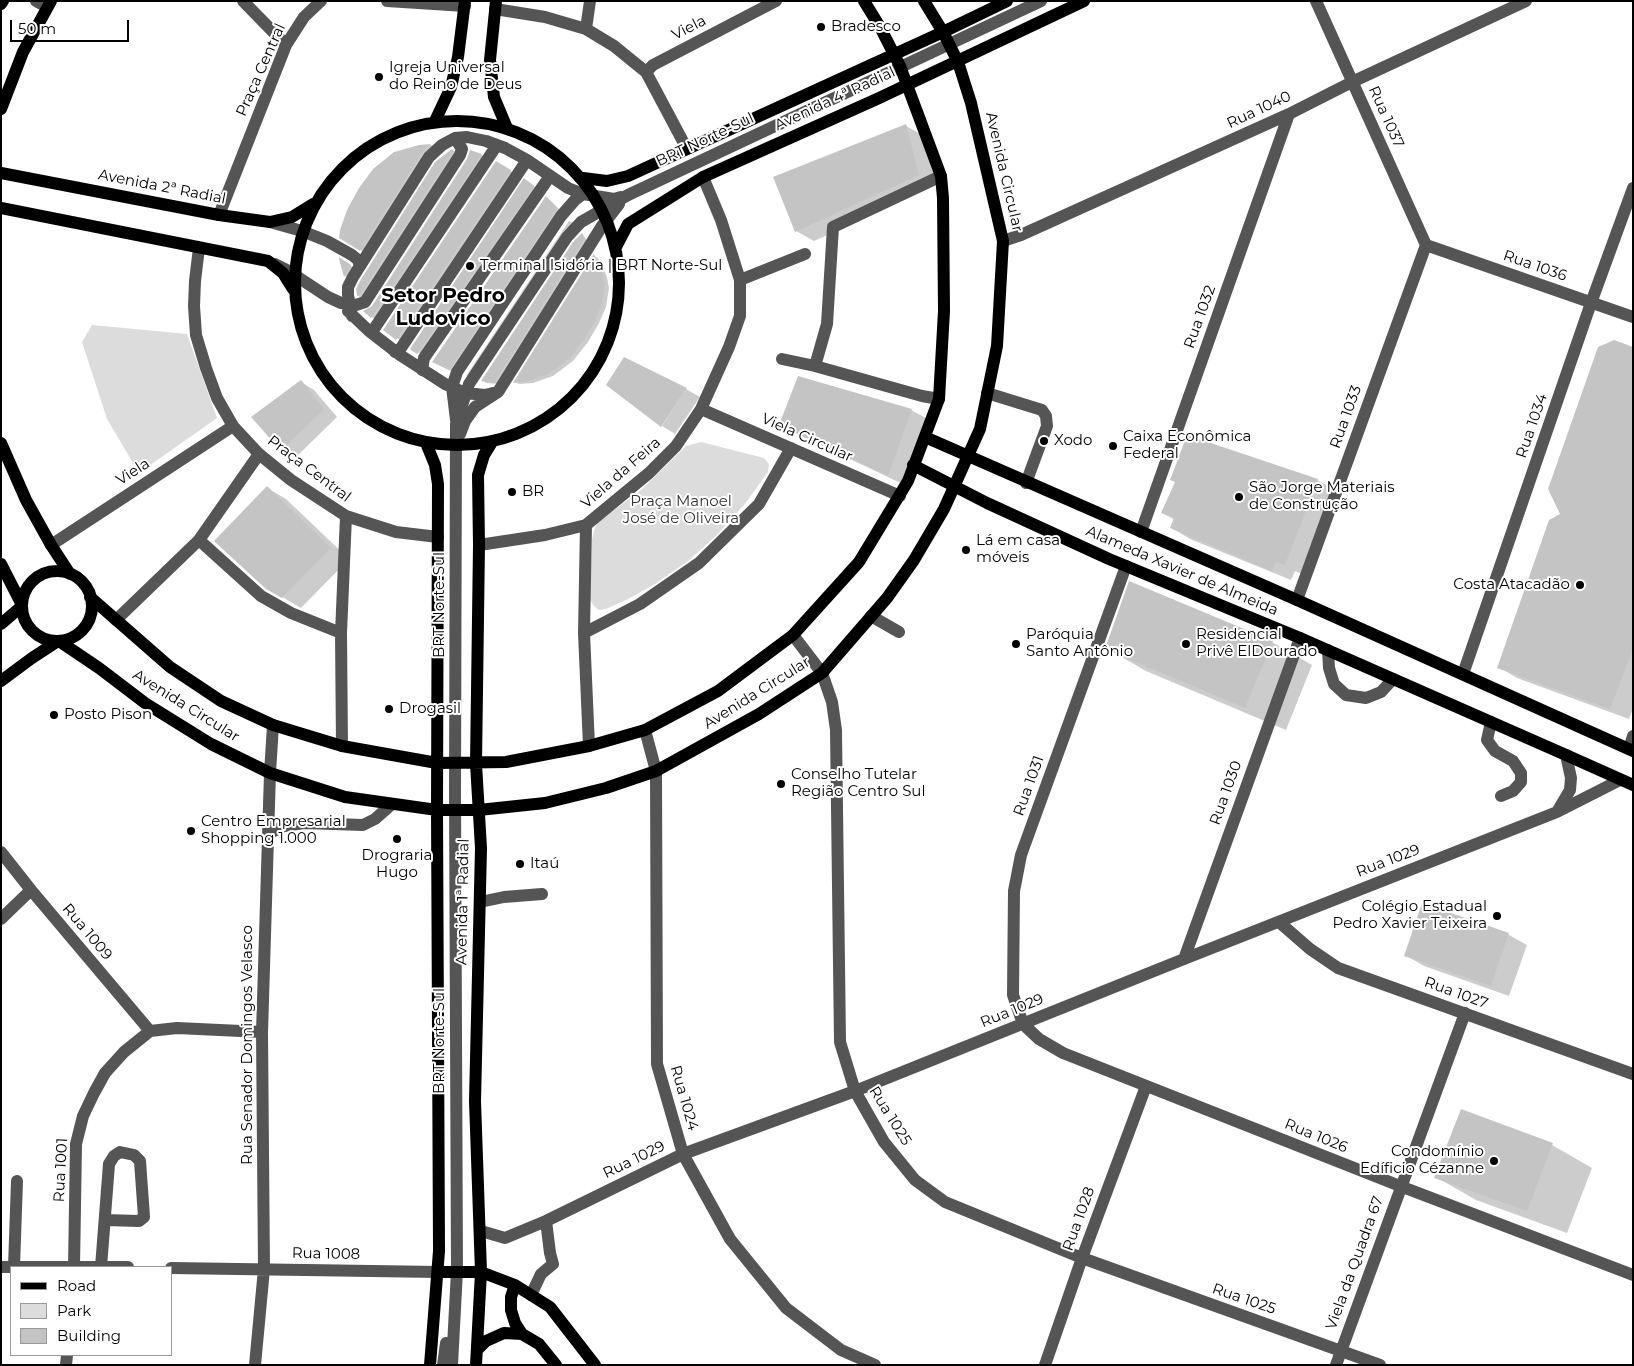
<!DOCTYPE html>
<meta charset="utf-8">
<style>
body{margin:0}
#map{position:relative;width:1634px;height:1366px;overflow:hidden;background:#fff;font-family:Montserrat,sans-serif}
canvas{display:block}
.frame{position:absolute;inset:0;border:2px solid #000;pointer-events:none}
.legend{position:absolute;left:10px;top:1266px;width:162px;height:90px;box-sizing:border-box;background:#fff;border:1px solid #999;margin:0;padding:6px 9px;list-style:none;font-size:15px;color:#000}
.legend li{display:flex;align-items:center;gap:10px;height:25px}
.legend b{width:25px;border:1px solid #999}
.scale{position:absolute;left:10px;top:20px;width:119px;height:22px;box-sizing:border-box;border:2px solid #000;border-top:0;padding-left:6px;font-size:15px;line-height:18px;white-space:nowrap;color:#000;-webkit-text-stroke:4px #fff;paint-order:stroke}
</style>
<div id="map">
<canvas width="1634" height="1366"></canvas>
<div class="frame"></div>
<ul class="legend">
<li><b style="height:6px;background:#000"></b>Road</li>
<li><b style="height:14px;background:#dcdcdc"></b>Park</li>
<li><b style="height:14px;background:#c4c4c4"></b>Building</li>
</ul>
<div class="scale">50 m</div>
</div>
<script>
const c = document.querySelector('canvas').getContext('2d');
c.lineJoin = 'round';
function fillPath(path, color) { c.fillStyle = color; c.fill(path, 'evenodd'); }
const toPath = rows => new Path2D(rows.map(r => 'M' + r).join(''));
function strokePath(path, color, width, dash) { c.strokeStyle = color; c.lineWidth = width; c.lineCap = dash ? 'butt' : 'round'; c.setLineDash(dash || []); c.stroke(path); }
function label(font, color, halo, rows, align = 'center') {
  c.font = font + ' Montserrat,sans-serif'; c.lineWidth = 4; c.setLineDash([]); c.textBaseline = 'middle'; c.strokeStyle = halo; c.fillStyle = color; for (const [text, x, y, turn = 0] of rows) {
    c.save(); c.translate(x, y); c.rotate((+turn || 0) * Math.PI / 180); c.textAlign = isNaN(turn) ? turn : align; if (halo) c.strokeText(text, 0, 0); c.fillText(text, 0, 0); c.restore();
  }
}
fillPath(toPath([
 [92,325,187,334,217,418,139,473,107,419,82,342],
 [701,442,764,458,769,464,768,472,744,505,717,535,688,561,655,584,628,599,606,609,599,610,593,605,590,599,592,540,594,531,597,523,641,490,686,446]
]), '#dcdcdc');
fillPath(toPath([
 [906,126,924,136,937,185,814,241,796,231],
 [431,145,434,147,364,252,340,238,419,146],
 [452,150,456,152,362,298,358,296],
 [481,155,485,157,376,320,372,317,365,311,373,307],
 [496,163,514,173,401,341,385,329],
 [529,182,537,189,422,355,412,349],
 [550,200,561,211,453,372,437,364],
 [569,221,573,223,469,378,466,376],
 [582,235,588,241,498,384,486,383,483,381],
 [594,256,598,258,607,277,609,288,606,307,599,323,588,342,573,361,553,376,533,383,519,384,515,382],
 [341,259,354,268,348,278,345,276],
 [1633,349,1633,709,1629,719,1517,678,1499,667],
 [301,382,314,390,337,417,295,458,282,450],
 [686,389,700,397,675,434,662,426],
 [911,410,930,420,907,486,799,435,781,424],
 [1317,480,1336,490,1304,575,1295,571,1291,580,1190,539,1172,528,1175,520,1163,513],
 [267,488,286,499,349,559,301,608,267,588],
 [1272,642,1312,665,1286,730,1146,671,1106,648],
 [1423,904,1509,935,1527,945,1509,996,1424,966,1405,955],
 [1552,1145,1592,1168,1567,1233,1476,1200,1436,1177]
]), '#0003');
fillPath(toPath([
 [906,124,919,175,795,232,773,177],
 [431,144,422,153,360,251,339,238,340,230,347,210,359,188,373,169,394,152,419,145],
 [452,149,453,151,360,295,357,296,356,289,360,281,435,162],
 [470,150,482,154,371,318,363,311,372,306,467,159],
 [496,161,511,170,396,340,383,330],
 [524,178,534,186,417,354,411,350,410,349],
 [546,196,557,208,449,370,432,362],
 [582,233,585,238,494,383,481,381,573,242],
 [594,254,603,274,605,285,602,304,595,321,584,340,569,359,549,374,529,381,513,383],
 [339,257,351,265,344,277,339,259],
 [1614,340,1633,347,1633,649,1610,709,1497,668,1549,520,1560,514,1548,489,1598,347],
 [624,357,687,388,661,427,606,385],
 [798,376,912,409,888,476,779,425],
 [301,380,324,409,281,451,251,417],
 [1187,435,1318,479,1285,565,1276,562,1272,571,1170,528,1174,518,1161,513,1175,482,1170,480],
 [267,486,331,548,282,598,266,589,214,541],
 [1129,581,1273,641,1245,708,1105,649],
 [1422,903,1509,933,1491,986,1404,956],
 [1461,1109,1553,1143,1527,1211,1434,1178]
]), '#c4c4c4');
strokePath(toPath([
 [36,1,47,7],
 [243,1,286,45],
 [387,1,465,6],
 [1316,1,1426,245],
 [495,9,545,17,586,29,614,46,646,72,687,149],
 [586,29,590,1],
 [646,72,653,65,776,1],
 [219,215,286,45,304,17,321,1],
 [270,222,302,231,327,241,352,255,358,260,360,266],
 [1003,241,1021,235,1289,114,1352,82,1526,1],
 [1426,245,1633,317],
 [199,248,195,281,194,306,196,335,206,368,217,398,233,426,259,454,291,480,346,516,396,532,438,537],
 [275,264,287,270,328,297,341,303,356,305,365,302,460,155,462,149,455,138],
 [740,280,805,254],
 [348,311,369,331,400,355,445,384,465,393,485,395,493,393],
 [352,316,348,295,348,287,353,277,429,157,442,145,455,138,467,137,486,141,505,148,527,160,568,188,583,194,614,199,621,197],
 [369,331,374,329,497,145],
 [395,352,401,348,527,160],
 [782,359,815,366,922,396,939,399],
 [815,366,827,324,833,227,941,176],
 [422,370,424,358,550,176],
 [987,393,1042,410,1046,416,1047,426,1026,483],
 [701,409,900,496],
 [456,420,452,387,457,372,561,216,575,200,583,194],
 [460,434,465,421,475,407,498,392,602,226,619,204],
 [586,525,584,633,589,746],
 [1141,532,1289,114],
 [199,540,261,596,291,613,341,633],
 [51,545,233,426],
 [479,545,545,535,586,525,649,473,676,446,701,409,729,347,740,316,740,280,721,220,703,177],
 [1126,566,1021,855,1014,891,1013,995,1023,1024,1039,1039,1063,1053,1400,1186,1633,1275],
 [1297,600,1426,245],
 [871,616,899,632],
 [116,620,199,540,259,454],
 [584,633,640,604,699,563,759,504,791,448],
 [793,635,822,673,832,702,836,730,840,1042,855,1091,884,1142,915,1180,945,1202,1082,1258,1380,1365],
 [1328,650,1329,668,1334,684,1346,695,1366,698,1381,692,1393,679],
 [1463,674,1591,303,1633,188],
 [1491,722,1487,740,1495,751,1513,761,1521,773,1521,782,1513,791,1501,796],
 [645,730,656,771,657,1064,683,1154,730,1239,786,1308,841,1350,875,1365],
 [342,746,341,633,346,516],
 [1629,749,1633,736],
 [1557,812,1570,790,1571,778,1566,755],
 [268,834,284,826,304,823,363,825,375,819,392,804],
 [1,852,31,890,150,1031],
 [480,902,504,897,542,894],
 [1,919,31,890],
 [1279,922,1310,949,1338,968,1633,1074],
 [1184,959,1300,638],
 [481,1231,505,1238,546,1221,683,1154,855,1091,1184,959,1557,812,1620,780],
 [1,1267,128,1267],
 [14,1267,17,1181],
 [74,1267,76,1144,83,1116,94,1093,105,1073,124,1052,150,1031,177,1028,262,1032],
 [101,1267,109,1164,114,1156,120,1152,134,1155,140,1161,144,1217,139,1221,105,1220],
 [171,1268,438,1272],
 [531,1295,541,1274,553,1264,550,1253,546,1221],
 [66,1365,67,1355],
 [255,1365,264,1269,262,1032,270,773,273,725],
 [443,1365,446,1343],
 [452,1365,457,1271,455,793,456,424,469,384,567,237,581,222,628,195,1041,1],
 [1045,1365,1082,1258,1146,1086],
 [1336,1365,1465,1013]
]), '#555', 12);
strokePath(toPath([
 [496,1,490,60,494,97,507,128],
 [1,4,3,1],
 [1,109,23,52,51,1],
 '295 283a162 162 0 1 1 324 0a162 162 0 1 1-324 0Z',
 [435,121,451,87,458,57,465,1],
 [1,173,219,215,270,222,292,217,313,204],
 [583,178,607,181,628,176,943,32,1007,1],
 [1,208,268,261,283,273,293,289],
 [616,247,628,224,703,177,877,99,1084,1],
 [925,437,1297,600,1633,751],
 [1,443,26,500,51,545,70,574],
 [426,443,435,465,438,484,437,810,439,1251,430,1365],
 [913,465,987,503,1109,559,1300,638,1566,755,1633,785],
 [1,564,22,605],
 '22 606a35 35 0 1 1 70 0a35 35 0 1 1-70 0Z',
 [90,597,170,667,221,701,273,725,342,746,437,763,506,762,589,746,645,730,718,691,793,635,859,562,908,481,939,399,944,311,943,198,941,176,900,66,880,27,864,1],
 [1,624,22,606],
 [59,641,99,668,145,703,211,744,270,773,345,797,437,810,479,810,545,803,606,788,656,771,759,714,822,673,887,598,914,560,944,509,980,429,997,346,1003,241,971,103,958,62,943,32,924,1],
 [1,681,32,658,58,641],
 [438,1272,481,1272,515,1285,550,1307,595,1365],
 [515,1285,511,1297,511,1310,515,1323,522,1334],
 [477,1350,486,1341,504,1333,522,1334,539,1344,556,1365],
 [476,1365,481,1272,475,1101,481,848,476,764,479,545,478,475,484,455,492,442]
]), '#000', 12);
for (const [x, y, r, color] of [
 [821,27,5,"#000"],
 [379,77,5,"#000"],
 [470,266,5,"#000"],
 [1044,441,5,"#000"],
 [1113,446,5,"#000"],
 [512,492,5,"#000"],
 [1239,497,5,"#000"],
 [966,550,5,"#000"],
 [1580,585,5,"#000"],
 [1016,644,5,"#000"],
 [1186,644,5,"#000"],
 [389,709,5,"#000"],
 [54,715,5,"#000"],
 [781,784,5,"#000"],
 [191,831,5,"#000"],
 [397,839,5,"#000"],
 [520,864,5,"#000"],
 [1497,916,5,"#000"],
 [1494,1161,5,"#000"]
]) { const dot = new Path2D(); dot.arc(x, y, r, 0, 2 * Math.PI); c.fillStyle = color; c.fill(dot); strokePath(dot, '#fff', 2); }
label('15px', '#000', '#fff', [
 ["Bradesco",831,27],
 ["Igreja Universal",389,68],
 ["do Reino de Deus",389,85],
 ["Terminal Isidória | BRT Norte-Sul",480,266],
 ["Caixa Econômica",1123,437],
 ["Federal",1123,454],
 ["Xodo",1054,441],
 ["São Jorge Materiais",1249,488],
 ["de Construção",1249,505],
 ["BR",522,492],
 ["Lá em casa",976,541],
 ["móveis",976,558],
 ["Costa Atacadão",1570,585,"right"],
 ["Paróquia",1026,635],
 ["Santo Antônio",1026,652],
 ["Residencial",1196,635],
 ["Privê ElDourado",1196,652],
 ["Drogasil",399,709],
 ["Posto Pison",64,715],
 ["Conselho Tutelar",791,775],
 ["Região Centro Sul",791,792],
 ["Centro Empresarial",201,822],
 ["Shopping 1.000",201,839],
 ["Drograria",397,856,"center"],
 ["Hugo",397,873,"center"],
 ["Itaú",530,864],
 ["Colégio Estadual",1487,907,"right"],
 ["Pedro Xavier Teixeira",1487,924,"right"],
 ["Condomínio",1484,1152,"right"],
 ["Edíficio Cézanne",1484,1169,"right"]
], 'left');
label('15px', '#000', '#fff', [
 ["Viela",689,28,-27],
 ["Praça Central",261,70,-66],
 ["Avenida 4ª Radial",835,99,-25],
 ["Rua 1040",1259,110,-25],
 ["Rua 1037",1386,117,66],
 ["BRT Norte-Sul",705,140,-25],
 ["Avenida Circular",1004,172,77],
 ["Avenida 2ª Radial",162,187,11],
 ["Rua 1036",1535,266,19],
 ["Rua 1032",1200,317,-70],
 ["Rua 1033",1346,417,-70],
 ["Rua 1034",1532,426,-71],
 ["Viela Circular",807,438,24],
 ["Praça Central",309,469,37],
 ["Viela",133,472,-33],
 ["Viela da Feira",621,473,-41],
 ["Alameda Xavier de Almeida",1182,571,23],
 ["BRT Norte-Sul",440,605,-90],
 ["Avenida Circular",757,693,-32],
 ["Avenida Circular",186,706,32],
 ["Rua 1031",1029,786,-70],
 ["Rua 1030",1226,793,-70],
 ["Rua 1029",1388,861,-21],
 ["Avenida 1ª Radial",463,902,-89],
 ["Rua 1009",87,932,50],
 ["Rua 1027",1456,993,20],
 ["Rua 1029",1012,1011,-22],
 ["BRT Norte-Sul",440,1041,-90],
 ["Rua Senador Domingos Velasco",248,1045,-90],
 ["Rua 1024",684,1098,74],
 ["Rua 1025",890,1116,58],
 ["Rua 1026",1316,1136,22],
 ["Rua 1029",634,1160,-26],
 ["Rua 1001",61,1170,-87],
 ["Rua 1028",1079,1219,-70],
 ["Rua 1008",326,1254,1],
 ["Viela da Quadra 67",1355,1263,-70],
 ["Rua 1025",1244,1299,19]
]);
label('15px', '#333', '#fff', [
 ["Praça Manoel",681,502],
 ["José de Oliveira",681,519]
]);
label('bold 20px', '#000', '#fff', [
 ["Setor Pedro",443,296],
 ["Ludovico",443,319]
]);
</script>
